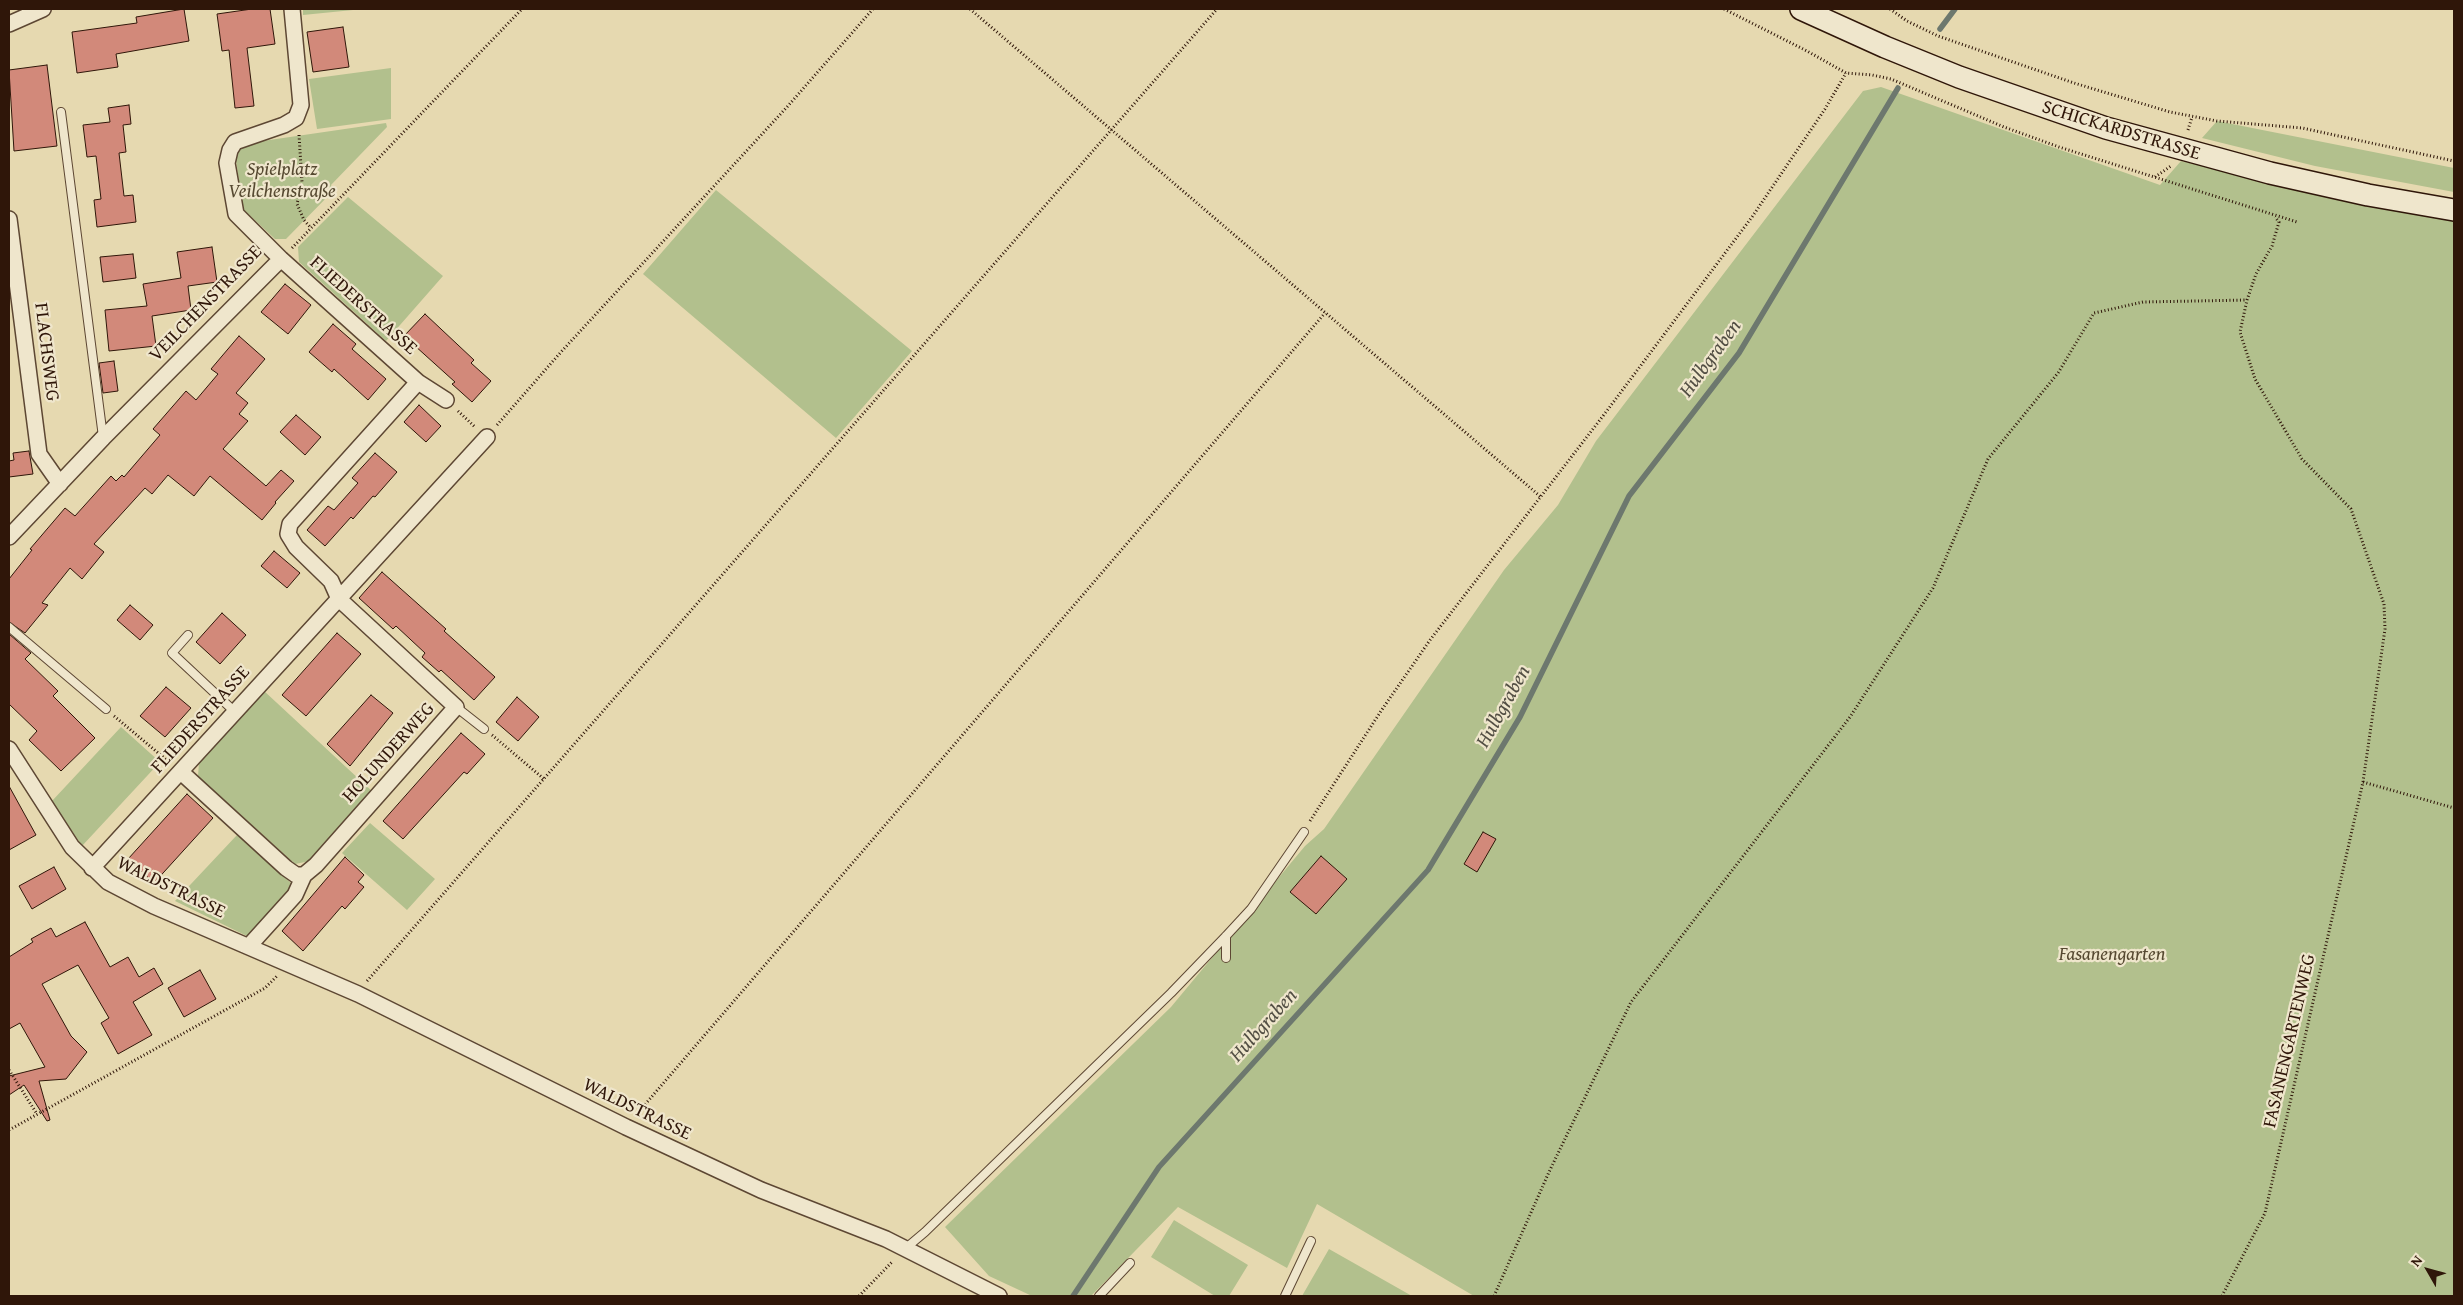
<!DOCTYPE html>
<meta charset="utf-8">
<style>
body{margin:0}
#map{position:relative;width:2463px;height:1305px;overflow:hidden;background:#e6d9b0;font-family:"Gentium Book Plus",serif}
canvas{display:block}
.frame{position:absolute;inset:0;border:10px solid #2f1609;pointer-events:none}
.north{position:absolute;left:2403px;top:1245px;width:50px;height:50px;-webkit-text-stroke:4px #efe6cc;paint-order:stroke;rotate:308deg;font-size:14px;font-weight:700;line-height:20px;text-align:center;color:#2f1609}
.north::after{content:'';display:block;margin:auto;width:18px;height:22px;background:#2f1609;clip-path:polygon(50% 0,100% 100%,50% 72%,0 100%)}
</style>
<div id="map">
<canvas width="2463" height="1305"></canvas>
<div class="frame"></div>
<div class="north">N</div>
</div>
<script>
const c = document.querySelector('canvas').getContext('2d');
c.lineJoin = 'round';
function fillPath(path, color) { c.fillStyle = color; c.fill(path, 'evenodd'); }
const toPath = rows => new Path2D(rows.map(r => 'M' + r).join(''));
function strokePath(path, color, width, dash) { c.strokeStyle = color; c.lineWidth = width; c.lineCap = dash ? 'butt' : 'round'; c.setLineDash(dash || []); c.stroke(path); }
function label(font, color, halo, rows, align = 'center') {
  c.font = font + ' "Gentium Book Plus",serif'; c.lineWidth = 4.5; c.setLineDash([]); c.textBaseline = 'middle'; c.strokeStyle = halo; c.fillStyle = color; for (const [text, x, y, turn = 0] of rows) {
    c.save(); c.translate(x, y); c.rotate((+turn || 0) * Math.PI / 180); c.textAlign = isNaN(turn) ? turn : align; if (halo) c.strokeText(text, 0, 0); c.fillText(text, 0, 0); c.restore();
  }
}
fillPath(toPath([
 [303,9,363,9,303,15],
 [391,68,391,119,317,129,309,79],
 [1881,87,2160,185,2181,161,2328,194,2454,218,2454,1296,1474,1296,1317,1204,1287,1268,1178,1207,1091,1296,1032,1296,989,1276,945,1227,1171,1007,1305,846,1324,829,1504,570,1558,505,1596,441,1863,91],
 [2217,121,2454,168,2454,192,2315,166,2202,138],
 [386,123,387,127,331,185,333,191,286,239,275,239,243,209,235,153,242,144],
 [716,190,912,351,836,438,643,274],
 [348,197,443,276,386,341,299,262,298,247],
 [263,690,374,793,310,861,295,864,198,776,199,763],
 [121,727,160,762,82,846,52,801],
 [370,823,435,879,407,910,342,853],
 [237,835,291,883,291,891,249,937,175,901],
 [1174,1220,1248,1265,1229,1296,1215,1296,1151,1257],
 [1329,1249,1412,1296,1302,1296]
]), '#b2c08d');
strokePath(toPath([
 [1940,29,1955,9],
 [1073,1296,1159,1167,1428,870,1520,717,1629,496,1739,353,1898,88]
]), '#6d786e', 5.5);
const building = toPath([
 [184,9,189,41,116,54,118,67,77,73,72,32,137,23,136,17,184,9],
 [252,9,270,9,275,44,247,48,254,106,235,108,229,50,222,51,217,14,252,9],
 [343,27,349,67,313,72,307,32,343,27],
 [47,65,57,146,14,151,9,70,47,65],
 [129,105,131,124,123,125,126,152,119,153,124,196,133,195,136,222,97,227,94,200,101,199,96,156,87,157,83,125,110,122,108,108,129,105],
 [212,247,217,282,188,286,191,310,152,316,156,346,109,351,105,310,147,306,143,284,181,278,177,252,212,247],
 [133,254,136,278,103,282,100,257,133,254],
 [285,284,311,305,288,334,261,312,285,284],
 [425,314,474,360,471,363,491,381,472,402,452,384,455,382,404,336,425,314],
 [333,324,356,344,352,349,386,379,368,400,334,369,332,372,309,352,333,324],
 [239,336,265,359,236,393,248,403,239,414,248,421,223,449,266,486,281,470,294,481,275,502,276,503,262,520,210,476,194,496,168,475,152,494,145,488,94,544,104,552,82,579,70,568,42,603,48,605,25,633,9,622,9,579,32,550,30,549,65,508,75,516,111,476,116,481,122,475,124,477,160,435,153,429,186,391,196,400,218,374,211,369,239,336],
 [114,361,118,391,103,393,99,363,114,361],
 [419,405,441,426,426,442,404,422,419,405],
 [296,415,321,437,305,455,280,432,296,415],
 [29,451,33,474,9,477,9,461,14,460,13,453,29,451],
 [375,453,397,472,375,497,373,496,353,519,351,517,325,546,307,530,328,506,334,510,358,483,352,478,375,453],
 [274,551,300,573,287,588,261,566,274,551],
 [382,572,446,629,444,631,495,677,474,700,441,670,439,672,422,657,425,653,396,626,393,629,359,598,382,572],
 [130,605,153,625,140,640,117,620,130,605],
 [222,613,246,635,220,664,196,642,222,613],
 [337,633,361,654,306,716,282,695,337,633],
 [9,634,31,653,25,659,58,691,53,696,95,738,61,771,29,740,37,731,9,704,9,634],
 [166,687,191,708,165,737,140,716,166,687],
 [371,695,393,713,350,766,327,744,371,695],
 [517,697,539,717,518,741,496,722,517,697],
 [461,733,485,754,467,774,464,772,403,839,383,821,461,733],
 [9,786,36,835,9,850,9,786],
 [187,794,213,818,154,883,128,859,187,794],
 [1483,832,1496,839,1477,872,1464,864,1483,832],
 [1321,856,1347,879,1316,914,1290,892,1321,856],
 [345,857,364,875,358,882,364,887,345,909,342,906,303,951,282,931,345,857],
 [54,867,66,889,32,909,19,886,54,867],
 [85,922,110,967,128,957,139,977,154,968,163,984,133,1002,152,1035,118,1054,101,1023,109,1018,78,965,42,984,71,1036,87,1052,66,1079,39,1081,50,1120,47,1121,24,1085,9,1095,9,1076,45,1067,20,1023,9,1029,9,957,33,942,31,939,51,928,56,937,85,922],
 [200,970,216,999,184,1017,168,988,200,970]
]);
fillPath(building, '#d2897a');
strokePath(building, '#2f1609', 1);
const lane = toPath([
 [61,112,103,437],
 [9,627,106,709],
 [188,635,172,653,235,712],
 [456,707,484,729],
 [1226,958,1226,936],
 [906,1248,925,1232,1171,993,1226,936,1251,909,1304,832],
 [1099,1296,1130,1263],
 [1285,1296,1311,1241]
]);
const street = toPath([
 [292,9,301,105,296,118,284,125,235,142,230,150,227,163,236,214,281,259,418,382,446,400],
 [9,24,43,9],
 [9,219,39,454,60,484],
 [9,537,103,438,281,259],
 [9,749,72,847,108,882,154,906,358,994,626,1127,761,1190,886,1239,999,1296],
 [181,772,286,868,296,875,304,875,316,865,456,707,339,599,331,581,296,547,288,534,290,524,418,382],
 [92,868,487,437],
 [249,946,295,895,304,875]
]);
const secondary = toPath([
 [1801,9,1885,47,1959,77,2106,128,2270,173,2368,195,2454,210]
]);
strokePath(lane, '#5d4733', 10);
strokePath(street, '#5d4733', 18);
strokePath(secondary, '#2f1609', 24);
strokePath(toPath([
 [970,9,1541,497],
 [1724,9,1807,51,1846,73,1872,75,1891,79,2004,127,2059,147,2297,222],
 [1890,9,1907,21,1938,36,2074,83,2170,112,2217,121,2302,128,2454,161],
 [2188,130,2192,117],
 [299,135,302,182,297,204,304,220,311,228],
 [2155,177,2171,166],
 [292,248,522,9],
 [458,411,475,427],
 [497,425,561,352,787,107,873,9],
 [114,716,169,762],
 [492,735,544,779],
 [2363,782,2454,808],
 [1310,821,1381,711,1430,640,1603,416,1752,217,1825,109,1846,73],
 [367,981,1217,9],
 [9,1070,37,1114],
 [636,1115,1325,313],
 [9,1130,265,988,277,976],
 [859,1296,893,1261],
 [1494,1296,1549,1172,1631,1002,1850,717,1933,588,1988,459,2058,373,2094,313,2143,302,2247,300],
 [2222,1296,2265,1213,2363,782,2385,629,2384,604,2351,509,2302,459,2255,379,2240,332,2247,300,2256,274,2272,246,2279,222,2275,217]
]), '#2f1609', 3, [1, 2.5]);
strokePath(lane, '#efe6cc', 8);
strokePath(street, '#efe6cc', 15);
strokePath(secondary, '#efe6cc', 21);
label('19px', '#2f1609', '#efe6cc', [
 ["SCHICKARDSTRASSE",2121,131,17],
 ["VEILCHENSTRASSE",206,304,-46],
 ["FLIEDERSTRASSE",363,306,42],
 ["FLACHSWEG",46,352,83],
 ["FLIEDERSTRASSE",201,720,-48],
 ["HOLUNDERWEG",389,753,-48],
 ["WALDSTRASSE",171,888,26],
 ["FASANENGARTENWEG",2290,1041,-77],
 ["WALDSTRASSE",637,1110,26]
]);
label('italic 19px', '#564931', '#efe6cc', [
 ["Spielplatz",282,170],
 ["Veilchenstraße",282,192],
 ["Fasanengarten",2112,955]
]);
label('italic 20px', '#534f44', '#efe6cc', [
 ["Hulbgraben",1711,359,-54],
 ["Hulbgraben",1504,707,-61],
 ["Hulbgraben",1264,1026,-48]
]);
</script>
